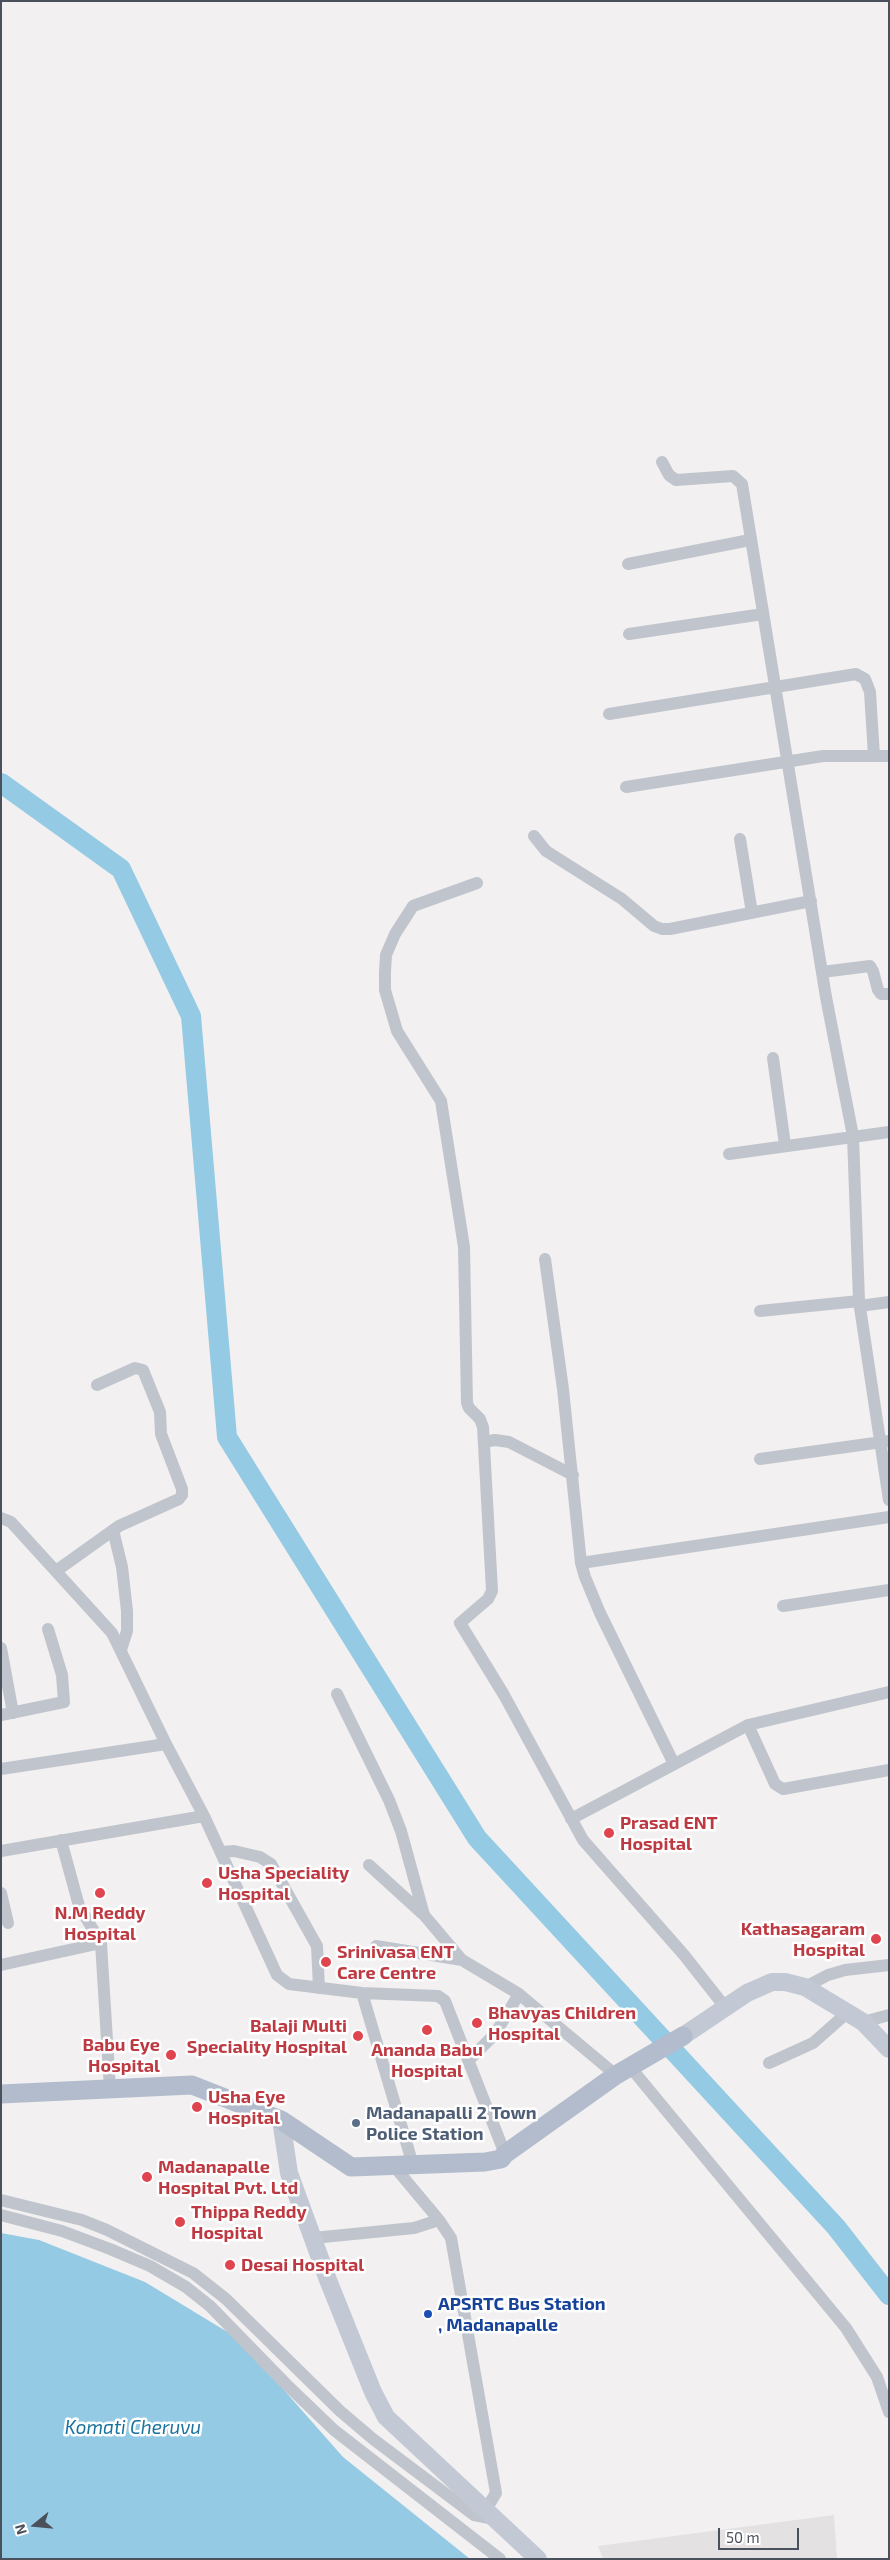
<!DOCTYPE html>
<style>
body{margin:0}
#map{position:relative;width:890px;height:2560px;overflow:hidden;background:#f2f0f0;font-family:"Exo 2",sans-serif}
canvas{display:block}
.frame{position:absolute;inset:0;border:2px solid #4a515c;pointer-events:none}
.north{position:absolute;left:10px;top:2500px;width:50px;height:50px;-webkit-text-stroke:4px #fff;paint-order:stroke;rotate:253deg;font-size:14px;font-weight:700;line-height:20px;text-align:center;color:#4a515c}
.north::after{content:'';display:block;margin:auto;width:18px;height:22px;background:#4a515c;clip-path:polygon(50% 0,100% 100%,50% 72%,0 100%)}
.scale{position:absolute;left:718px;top:2528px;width:81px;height:22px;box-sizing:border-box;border:2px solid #4a515c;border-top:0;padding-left:6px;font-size:15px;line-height:18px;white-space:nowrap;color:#4a515c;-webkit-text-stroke:4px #fff;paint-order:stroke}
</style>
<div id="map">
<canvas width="890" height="2560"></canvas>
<div class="frame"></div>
<div class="north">N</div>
<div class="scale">50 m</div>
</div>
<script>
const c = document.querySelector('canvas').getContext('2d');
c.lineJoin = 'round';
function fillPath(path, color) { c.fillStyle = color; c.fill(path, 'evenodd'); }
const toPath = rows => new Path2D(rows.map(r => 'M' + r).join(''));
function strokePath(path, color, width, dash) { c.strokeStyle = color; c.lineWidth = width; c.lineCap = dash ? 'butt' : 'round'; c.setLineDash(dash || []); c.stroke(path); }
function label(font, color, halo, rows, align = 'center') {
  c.font = font + ' "Exo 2",sans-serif'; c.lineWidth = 5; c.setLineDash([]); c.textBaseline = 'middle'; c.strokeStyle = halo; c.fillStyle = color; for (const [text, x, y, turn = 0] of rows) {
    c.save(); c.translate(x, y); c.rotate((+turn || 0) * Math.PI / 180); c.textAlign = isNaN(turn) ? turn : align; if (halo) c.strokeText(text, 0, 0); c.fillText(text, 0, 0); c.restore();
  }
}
fillPath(toPath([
 [834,2515,837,2559,603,2559,598,2546]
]), '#e3e1e1');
fillPath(toPath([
 [1,2233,39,2240,145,2282,239,2339,343,2457,470,2559,1,2559]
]), '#94cae4');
strokePath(toPath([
 [1,783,121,869,191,1016,227,1437,477,1838,836,2227,889,2295]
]), '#94cae4', 20);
strokePath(toPath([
 [662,462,669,475,676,480,733,476,742,484,826,997,853,1136,859,1301,889,1500],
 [628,564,750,540],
 [629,634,763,614],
 [609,714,856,674,865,679,870,692,874,756],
 [626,787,823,756,889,756],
 [534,836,546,851,622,899,654,926,662,929,670,929,811,901],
 [740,839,752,913],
 [477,883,413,906,395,934,386,955,385,972,385,990,397,1031,441,1101,464,1247,467,1403,469,1408,480,1419,483,1427,492,1591,488,1599,460,1623,504,1695,583,1840,684,1955,725,2007],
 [822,972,870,966,873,971,878,990,881,994,889,994],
 [773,1058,785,1145],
 [729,1154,889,1132],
 [545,1259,563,1389,581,1563,585,1577,600,1613,674,1764],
 [860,1306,889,1302],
 [760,1311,859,1301],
 [484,1442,495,1440,509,1442,573,1475],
 [760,1459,889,1441],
 [1,1518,11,1522,112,1633,166,1744,204,1816,277,1975,289,1984,362,1993,438,1996,445,2001,505,2154],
 [113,1530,122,1567,127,1611,127,1631,121,1650],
 [581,1563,889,1517],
 [56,1571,119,1526,179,1499,182,1495,182,1489,161,1434,160,1412,143,1370,135,1368,97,1385],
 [783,1606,889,1590],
 [1,1648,13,1713],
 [337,1694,389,1800,401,1831,424,1915,462,1960,519,1994,616,2075],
 [1,1715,64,1702,62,1675,48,1629],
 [748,1725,775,1784,783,1789,889,1770],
 [1,1769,166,1744],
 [571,1819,748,1725,889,1692],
 [61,1840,79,1906,101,1943,110,2089],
 [1,1851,204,1816],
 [221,1852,234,1851,260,1857,271,1864,317,1946,319,1988],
 [369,1865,424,1915],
 [1,1893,8,1923],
 [376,1946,462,1960],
 [1,1965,101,1943],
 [805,1987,828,1975,845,1970,889,1965],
 [362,1993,413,2165],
 [863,2022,889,2015],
 [469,2060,495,2034,519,1994],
 [769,2063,813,2043,847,2013],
 [631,2068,846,2328,877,2377,889,2412],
 [393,2165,439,2220,451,2238,496,2493,485,2511],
 [1,2200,82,2220,107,2230,193,2273,226,2299,340,2411,373,2439,474,2515,494,2519],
 [1,2215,62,2231,110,2249,150,2266,186,2287,210,2306,286,2384,334,2430,500,2559],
 [313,2238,414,2228,439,2220]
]), '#c0c5cd', 12);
strokePath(toPath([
 [683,2036,747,1993,772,1982,785,1982,805,1987,863,2022,889,2049],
 [281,2120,289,2173,328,2280,373,2392,386,2417,538,2559]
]), '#c2c9d5', 18);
strokePath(toPath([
 [1,2094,192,2085,281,2120,351,2167,485,2162,501,2159,505,2154,616,2075,683,2036]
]), '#b2bccc', 19);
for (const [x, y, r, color] of [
 [609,1833,6,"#e0444e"],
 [207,1883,6,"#e0444e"],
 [100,1893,6,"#e0444e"],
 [876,1939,6,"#e0444e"],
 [326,1962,6,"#e0444e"],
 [477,2023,6,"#e0444e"],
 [427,2030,6,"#e0444e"],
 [358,2036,6,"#e0444e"],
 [171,2055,6,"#e0444e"],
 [197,2107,6,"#e0444e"],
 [356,2123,5,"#5c6f8a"],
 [147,2177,6,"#e0444e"],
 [180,2222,6,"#e0444e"],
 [230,2265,6,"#e0444e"],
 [428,2314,5,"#1a4fb4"]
]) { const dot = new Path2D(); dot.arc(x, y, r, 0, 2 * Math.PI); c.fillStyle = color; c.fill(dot); strokePath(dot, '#fff', 2); }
label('bold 18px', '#be3a42', '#fff', [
 ["Prasad ENT",620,1823],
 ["Hospital",620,1844],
 ["Usha Speciality",218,1873],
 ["Hospital",218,1894],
 ["N.M Reddy",100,1913,"center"],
 ["Hospital",100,1934,"center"],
 ["Kathasagaram",865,1929,"right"],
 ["Hospital",865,1950,"right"],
 ["Srinivasa ENT",337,1952],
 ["Care Centre",337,1973],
 ["Bhavyas Children",488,2013],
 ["Hospital",488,2034],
 ["Balaji Multi",347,2026,"right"],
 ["Speciality Hospital",347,2047,"right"],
 ["Babu Eye",160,2045,"right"],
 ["Hospital",160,2066,"right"],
 ["Ananda Babu",427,2050,"center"],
 ["Hospital",427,2071,"center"],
 ["Usha Eye",208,2097],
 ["Hospital",208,2118],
 ["Madanapalle",158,2167],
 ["Hospital Pvt. Ltd",158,2188],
 ["Thippa Reddy",191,2212],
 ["Hospital",191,2233],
 ["Desai Hospital",241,2265]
], 'left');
label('bold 18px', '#4e5e75', '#fff', [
 ["Madanapalli 2 Town",366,2113],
 ["Police Station",366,2134]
], 'left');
label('bold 18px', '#164399', '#fff', [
 ["APSRTC Bus Station",438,2304],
 [", Madanapalle",438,2325]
], 'left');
label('italic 19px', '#1a739e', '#fff', [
 ["Komati Cheruvu",133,2428]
]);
</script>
